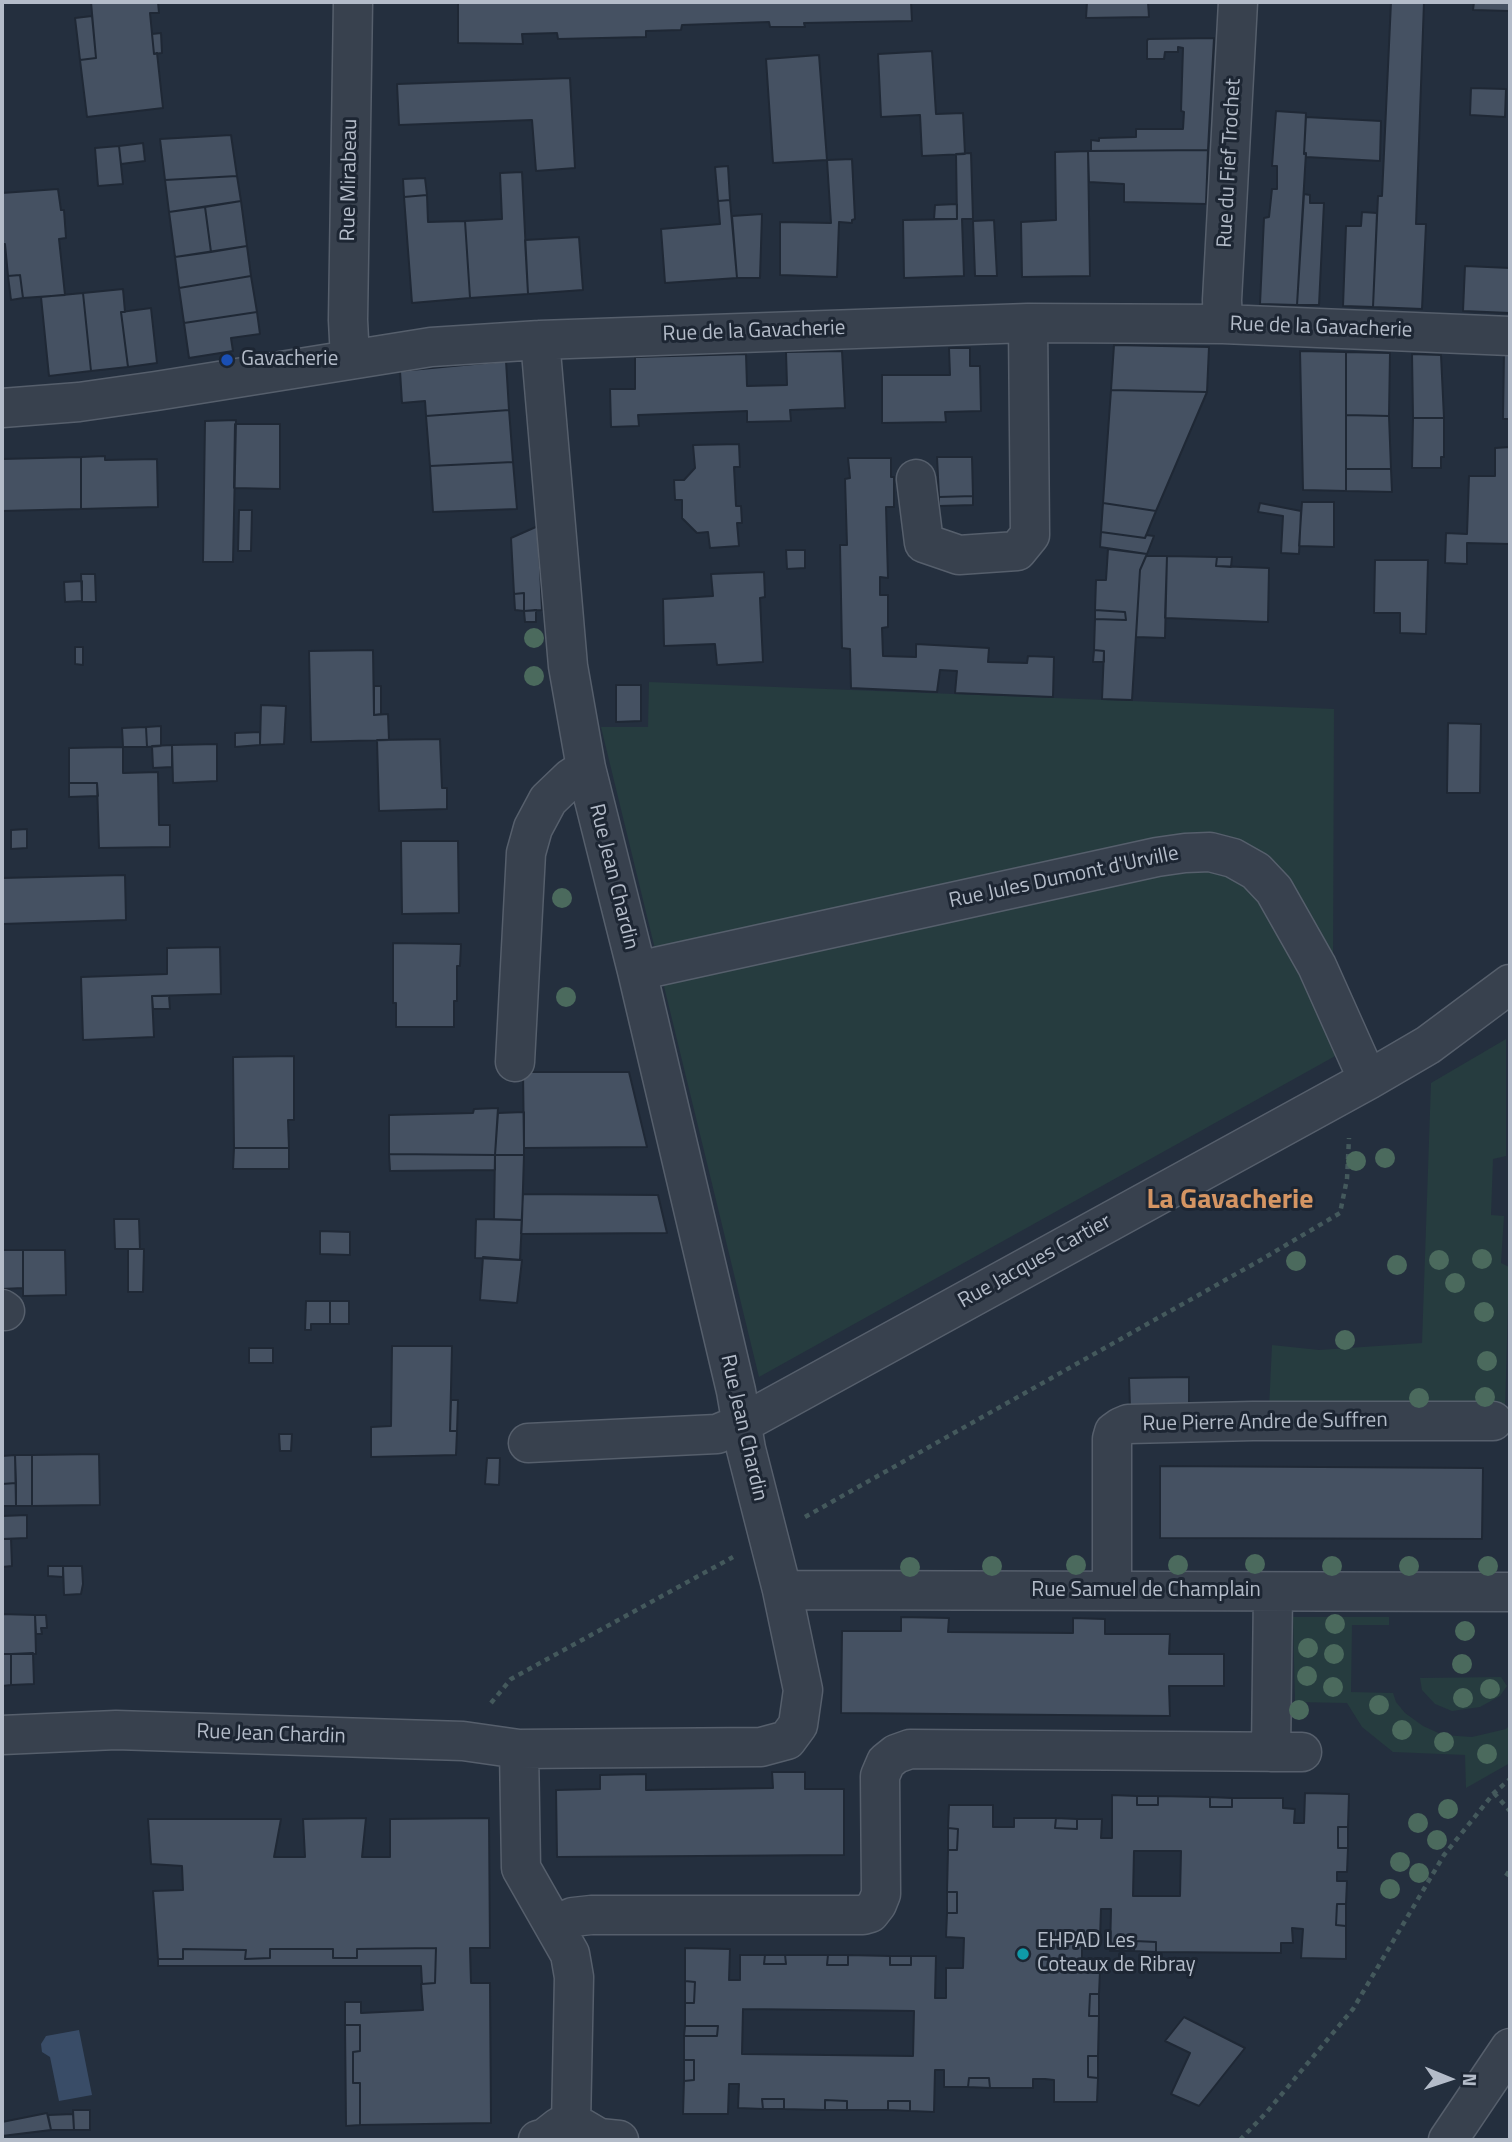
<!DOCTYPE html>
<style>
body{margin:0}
#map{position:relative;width:1512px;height:2142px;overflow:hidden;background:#242f3e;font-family:"Titillium Web",sans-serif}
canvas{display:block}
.frame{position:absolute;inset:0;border:4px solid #b4bcc9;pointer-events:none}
.north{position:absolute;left:1414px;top:2044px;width:70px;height:70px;-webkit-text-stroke:5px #1d2633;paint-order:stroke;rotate:92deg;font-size:19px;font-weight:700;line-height:28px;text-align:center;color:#b4bcc9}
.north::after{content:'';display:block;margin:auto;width:24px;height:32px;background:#b4bcc9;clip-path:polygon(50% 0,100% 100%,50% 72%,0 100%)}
</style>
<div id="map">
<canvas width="1512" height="2142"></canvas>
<div class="frame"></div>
<div class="north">N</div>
</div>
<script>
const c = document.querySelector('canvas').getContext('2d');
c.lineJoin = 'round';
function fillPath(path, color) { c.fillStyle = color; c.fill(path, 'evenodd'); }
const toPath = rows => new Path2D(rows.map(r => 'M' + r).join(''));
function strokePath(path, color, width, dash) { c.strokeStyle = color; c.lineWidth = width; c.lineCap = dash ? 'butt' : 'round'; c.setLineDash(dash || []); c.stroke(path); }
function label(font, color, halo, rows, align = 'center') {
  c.font = font + ' "Titillium Web",sans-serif'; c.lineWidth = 6; c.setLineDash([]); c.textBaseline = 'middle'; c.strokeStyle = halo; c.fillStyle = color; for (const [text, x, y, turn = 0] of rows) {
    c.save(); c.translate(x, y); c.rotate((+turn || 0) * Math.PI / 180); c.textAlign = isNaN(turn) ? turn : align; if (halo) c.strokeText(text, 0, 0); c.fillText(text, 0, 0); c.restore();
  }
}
fillPath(toPath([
 [649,682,1334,709,1333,966,1303,984,1337,1055,759,1377,601,727,648,727],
 [1506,1039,1506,1156,1493,1159,1491,1215,1504,1216,1501,1263,1509,1267,1505,1411,1269,1409,1272,1345,1319,1350,1422,1343,1431,1083],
 [1293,1617,1389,1617,1389,1625,1352,1625,1351,1692,1393,1693,1396,1702,1405,1713,1423,1726,1443,1735,1472,1737,1506,1729,1510,1725,1510,1763,1466,1788,1465,1755,1393,1752,1362,1727,1347,1703,1295,1702],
 [1501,1677,1507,1686,1500,1696,1480,1707,1452,1711,1435,1704,1422,1690,1420,1678]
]), '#263c3f');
fillPath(toPath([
 [79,2030,92,2095,59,2101,50,2057,42,2052,41,2044,46,2036]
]), '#394c67');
const building = toPath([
 [91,2,158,2,159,13,150,13,154,54,157,53,163,108,87,117,80,60,96,58,91,2],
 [458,2,911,2,912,21,804,23,805,27,770,27,769,22,682,25,681,30,646,31,646,37,558,39,557,33,522,34,523,44,458,43,458,2],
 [1087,2,1148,2,1149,17,1086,18,1087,2],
 [1391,2,1424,2,1416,224,1426,224,1422,309,1373,307,1378,196,1382,196,1391,2],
 [1474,2,1509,2,1509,11,1473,10,1474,2],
 [92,16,96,58,80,60,75,18,92,16],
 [161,33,162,53,154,54,152,34,161,33],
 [1214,38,1208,150,1091,151,1091,140,1099,141,1099,138,1136,137,1136,129,1183,129,1184,112,1181,111,1183,48,1178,47,1178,52,1165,52,1164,59,1147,59,1147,41,1148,39,1214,38],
 [932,51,936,114,963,113,965,154,922,156,920,115,881,117,878,54,932,51],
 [819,55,827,160,773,163,766,59,819,55],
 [570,78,575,168,536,171,532,120,399,125,397,84,570,78],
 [1471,88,1506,89,1505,117,1470,115,1471,88],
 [1276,111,1306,113,1304,154,1306,153,1305,169,1297,305,1260,304,1264,218,1269,217,1272,189,1277,189,1277,166,1272,166,1276,111],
 [1306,117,1381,121,1380,161,1306,157,1306,153,1304,154,1306,117],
 [231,135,237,176,165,180,160,139,231,135],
 [143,143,145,161,121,164,119,146,143,143],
 [119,146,123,184,98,186,95,148,119,146],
 [1208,150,1206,204,1124,202,1124,184,1089,182,1088,151,1208,150],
 [1088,151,1090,276,1022,277,1021,222,1056,220,1055,152,1088,151],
 [971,153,973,219,962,219,964,276,904,278,903,220,957,219,956,154,971,153],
 [852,159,855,219,852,220,852,223,839,222,837,277,780,275,780,222,831,223,827,160,852,159],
 [728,166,730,200,718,201,715,167,728,166],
 [522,172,528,294,470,298,465,221,502,219,500,173,522,172],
 [237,176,241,201,169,212,165,180,237,176],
 [425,178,427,195,404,197,403,179,425,178],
 [58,189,61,210,64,210,66,238,59,239,65,295,23,298,20,275,8,276,5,244,2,244,2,193,58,189],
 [1304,194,1310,195,1310,203,1324,203,1319,305,1297,305,1304,194],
 [427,195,428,222,465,221,470,298,412,303,404,197,427,195],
 [730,200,737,278,665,283,661,229,720,224,718,201,730,200],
 [241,201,247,246,211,252,205,207,241,201],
 [957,204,957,219,934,219,935,205,957,204],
 [205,207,211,252,175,257,169,212,205,207],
 [1362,212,1377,213,1373,307,1343,306,1346,226,1361,226,1362,212],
 [762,214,760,278,737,278,732,216,762,214],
 [994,220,997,276,975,276,973,221,994,220],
 [579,237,583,290,528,294,525,240,579,237],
 [247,246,251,276,179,288,175,257,247,246],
 [1465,266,1510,268,1510,313,1463,311,1465,266],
 [20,275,23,298,11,300,8,276,20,275],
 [251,276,257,312,184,323,179,288,251,276],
 [123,289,125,312,121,312,128,367,91,371,83,293,123,289],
 [83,293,91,371,49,376,41,297,83,293],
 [151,308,157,363,128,367,121,312,151,308],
 [257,312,260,334,231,338,233,351,189,358,184,323,257,312],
 [1114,345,1209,347,1207,392,1111,390,1114,345],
 [949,348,970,348,970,366,980,366,981,411,945,412,946,422,882,423,882,375,950,375,949,348],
 [842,351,845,408,790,410,791,421,747,422,747,411,638,415,639,426,611,427,610,389,635,389,635,357,746,354,747,386,787,385,786,352,842,351],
 [1300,351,1346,352,1346,491,1303,490,1300,351],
 [1504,351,1510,351,1510,419,1503,419,1504,351],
 [1346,352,1390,353,1389,416,1346,415,1346,352],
 [1412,354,1441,355,1444,418,1413,418,1412,354],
 [506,361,509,410,426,416,425,401,402,403,400,371,506,361],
 [1111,390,1207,392,1156,511,1103,503,1111,390],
 [509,410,513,462,430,466,426,416,509,410],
 [1346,415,1389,416,1391,469,1346,469,1346,415],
 [1413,418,1444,418,1444,457,1441,457,1441,468,1412,468,1413,418],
 [236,420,233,562,203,562,205,421,236,420],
 [235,424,280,424,280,489,234,488,235,424],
 [739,444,740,467,734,467,736,506,741,506,742,523,737,523,739,546,710,548,708,532,697,533,682,518,682,500,675,500,674,480,684,480,695,468,693,445,739,444],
 [1510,447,1510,544,1467,543,1467,564,1445,563,1446,533,1467,534,1469,476,1495,476,1495,448,1510,447],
 [105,456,105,460,157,459,158,507,81,509,81,457,105,456],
 [81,457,81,509,2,511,2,459,81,457],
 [937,457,972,457,973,496,939,497,937,457],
 [848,458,891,458,891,477,894,477,894,507,886,507,888,578,880,577,880,595,888,595,888,627,882,628,883,656,916,657,916,644,989,648,988,662,1027,663,1028,656,1054,657,1053,697,955,693,957,671,940,670,937,692,851,688,850,649,842,648,840,545,847,545,845,479,850,478,848,458],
 [513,462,517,509,433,512,430,466,513,462],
 [1346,469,1391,469,1392,492,1346,491,1346,469],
 [973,496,973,505,939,506,939,497,973,496],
 [1302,502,1334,502,1334,547,1299,546,1302,502],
 [1103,503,1156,511,1145,538,1101,532,1103,503],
 [1260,503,1301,511,1299,554,1281,553,1283,516,1258,512,1260,503],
 [239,510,252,510,251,551,238,551,239,510],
 [538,526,542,610,524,611,524,593,514,594,511,538,538,526],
 [1101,532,1145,538,1146,535,1154,536,1147,554,1100,547,1101,532],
 [1108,549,1147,554,1140,570,1132,700,1102,699,1104,651,1094,650,1095,619,1126,620,1125,612,1095,610,1096,580,1106,580,1108,549],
 [786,550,805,550,805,568,787,569,786,550],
 [1146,556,1167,556,1165,638,1136,637,1140,570,1146,556],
 [1167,556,1217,557,1216,566,1269,568,1268,622,1165,618,1167,556],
 [1217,557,1232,557,1231,567,1216,566,1217,557],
 [1375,560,1428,560,1426,634,1400,633,1400,613,1374,613,1375,560],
 [764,572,765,597,760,598,763,662,717,665,715,644,664,646,663,599,713,596,711,574,764,572],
 [81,574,95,574,96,602,82,602,81,574],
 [82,581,82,601,65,602,64,582,82,581],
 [524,593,524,611,515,610,514,594,524,593],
 [536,610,536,622,525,622,524,611,536,610],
 [1095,610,1125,612,1126,620,1095,619,1095,610],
 [75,647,83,647,83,665,75,664,75,647],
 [373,650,374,715,388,714,389,740,311,742,309,651,373,650],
 [1094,650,1104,651,1104,662,1093,662,1094,650],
 [616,685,641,685,641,721,616,722,616,685],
 [374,686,381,686,381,714,374,715,374,686],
 [261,705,286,706,284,744,260,745,261,705],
 [1448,723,1481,724,1480,793,1447,793,1448,723],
 [161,726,161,746,147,747,146,727,161,726],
 [146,727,147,747,123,747,122,728,146,727],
 [260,732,260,745,235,747,235,733,260,732],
 [440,739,442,788,447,788,447,809,379,811,377,740,440,739],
 [217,744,217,781,173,783,172,745,217,744],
 [172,745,172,767,153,768,152,746,172,745],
 [123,747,123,773,158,772,159,825,170,825,170,847,99,848,97,783,69,783,69,748,123,747],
 [69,783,97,783,98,796,69,797,69,783],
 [27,829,27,848,11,849,11,830,27,829],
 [401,841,458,841,459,913,402,914,401,841],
 [125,875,126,920,2,924,2,878,125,875],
 [393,943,461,944,460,966,457,966,457,1001,454,1001,454,1027,396,1027,396,1003,393,1003,393,943],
 [220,947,221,994,152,996,154,1037,83,1040,81,977,167,974,167,948,220,947],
 [152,996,169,996,170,1009,153,1009,152,996],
 [294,1056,294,1120,288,1120,289,1148,234,1148,233,1057,294,1056],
 [523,1072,629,1072,647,1147,524,1148,523,1072],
 [498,1108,495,1155,389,1154,389,1115,473,1113,474,1109,498,1108],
 [524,1112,524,1155,495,1155,498,1113,524,1112],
 [234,1148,289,1148,289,1169,233,1169,234,1148],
 [389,1154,495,1155,495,1170,390,1171,389,1154],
 [495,1155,524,1155,522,1220,494,1219,495,1155],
 [523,1194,658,1195,667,1233,521,1234,523,1194],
 [114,1219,139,1219,140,1249,115,1249,114,1219],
 [476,1219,522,1220,520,1260,475,1258,476,1219],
 [320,1231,350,1232,350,1255,320,1254,320,1231],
 [128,1249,144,1249,143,1292,128,1292,128,1249],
 [2,1250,23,1250,23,1288,2,1289,2,1250],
 [23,1250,65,1250,66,1295,23,1296,23,1250],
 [483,1257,522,1260,517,1303,480,1300,483,1257],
 [306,1301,330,1301,330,1324,311,1324,311,1330,305,1330,306,1301],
 [330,1301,349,1301,349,1324,330,1324,330,1301],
 [392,1346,452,1346,450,1431,457,1431,456,1455,371,1457,371,1427,391,1426,392,1346],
 [249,1348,273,1348,273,1363,249,1363,249,1348],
 [1189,1377,1189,1408,1130,1408,1129,1378,1189,1377],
 [451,1400,458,1400,457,1431,450,1431,451,1400],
 [279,1434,292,1434,291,1451,280,1451,279,1434],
 [99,1454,100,1505,32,1506,32,1455,99,1454],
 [15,1455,32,1455,32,1506,16,1506,15,1455],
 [15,1455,16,1483,2,1484,2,1456,15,1455],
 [487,1458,500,1458,499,1485,485,1484,487,1458],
 [1160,1466,1483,1468,1482,1539,1160,1538,1160,1466],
 [16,1483,16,1506,2,1506,2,1484,16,1483],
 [27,1515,27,1538,2,1539,2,1516,27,1515],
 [2,1539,11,1539,12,1566,2,1567,2,1539],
 [48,1566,63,1566,63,1577,48,1576,48,1566],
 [63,1566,82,1566,83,1584,81,1594,64,1595,63,1566],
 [2,1614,35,1615,36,1654,2,1654,2,1614],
 [35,1615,46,1615,47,1628,41,1628,42,1634,36,1634,35,1615],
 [901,1617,949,1618,948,1632,1073,1633,1073,1618,1105,1619,1105,1634,1170,1634,1169,1654,1224,1654,1224,1686,1169,1686,1170,1716,841,1713,842,1631,901,1631,901,1617],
 [33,1653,34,1684,11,1685,11,1654,33,1653],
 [2,1654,11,1654,11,1685,2,1686,2,1654],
 [772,1772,805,1772,805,1789,844,1789,844,1855,557,1857,556,1790,600,1789,600,1775,646,1774,646,1790,773,1788,772,1772],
 [1305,1793,1349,1794,1348,1827,1338,1827,1338,1848,1348,1848,1347,1872,1337,1872,1337,1881,1347,1881,1346,1904,1337,1904,1336,1925,1346,1926,1346,1959,1301,1958,1303,1929,1292,1928,1293,1943,1281,1943,1281,1953,1156,1952,1156,1942,1135,1941,1134,1951,1110,1951,1111,1909,1101,1909,1100,1939,1082,1939,1082,1969,1100,1971,1099,1994,1090,1994,1089,2016,1099,2016,1098,2056,1088,2056,1088,2077,1098,2078,1097,2102,1054,2102,1054,2080,1045,2079,1033,2079,1033,2088,990,2088,989,2078,969,2078,968,2087,944,2087,944,2070,935,2070,934,2112,910,2111,910,2101,888,2101,888,2110,847,2110,847,2101,825,2100,825,2110,784,2109,784,2099,762,2099,763,2109,738,2108,739,2084,729,2084,728,2114,683,2114,684,2081,694,2080,694,2060,684,2060,684,2036,717,2036,718,2026,685,2026,685,2003,694,2003,695,1982,685,1981,685,1948,730,1949,729,1980,740,1980,740,1955,765,1955,764,1964,786,1964,785,1955,828,1955,827,1965,848,1965,848,1955,890,1956,890,1965,911,1965,911,1956,936,1956,935,1998,946,1998,946,1968,963,1968,964,1938,946,1937,947,1913,957,1913,957,1892,947,1892,948,1850,957,1850,958,1829,948,1828,949,1805,993,1805,993,1827,1014,1827,1014,1818,1056,1818,1055,1828,1077,1829,1077,1819,1102,1819,1101,1838,1112,1838,1112,1795,1137,1796,1137,1805,1158,1805,1158,1796,1210,1797,1210,1807,1232,1807,1232,1798,1283,1798,1283,1808,1295,1809,1294,1823,1304,1823,1305,1793],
 [1134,1851,1181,1851,1180,1896,1133,1896,1134,1851],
 [743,2009,914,2011,913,2056,742,2054,743,2009],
 [1137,1796,1158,1796,1158,1805,1137,1805,1137,1796],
 [1210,1797,1232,1798,1232,1807,1210,1807,1210,1797],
 [366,1818,362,1857,390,1857,390,1819,489,1818,490,1948,470,1948,471,1983,490,1983,491,2123,360,2125,360,2083,353,2083,353,2052,360,2051,360,2025,345,2025,345,2002,361,2002,361,2013,423,2010,421,1984,435,1983,436,1948,357,1949,357,1958,333,1958,333,1949,270,1949,270,1958,245,1959,246,1950,183,1949,183,1959,158,1959,153,1891,183,1890,182,1866,151,1864,148,1819,281,1819,274,1857,305,1857,303,1819,366,1818],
 [1056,1818,1077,1819,1077,1829,1055,1828,1056,1818],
 [1338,1827,1348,1827,1348,1848,1338,1848,1338,1827],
 [948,1828,958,1829,957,1850,948,1850,948,1828],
 [947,1892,957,1892,957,1913,947,1913,947,1892],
 [1337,1904,1346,1904,1346,1926,1336,1925,1337,1904],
 [1135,1941,1156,1942,1156,1952,1134,1951,1135,1941],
 [436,1948,435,1983,422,1984,421,1966,158,1966,158,1959,183,1959,183,1949,246,1950,245,1959,270,1958,270,1949,333,1949,333,1958,357,1958,357,1949,436,1948],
 [765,1955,785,1955,786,1964,764,1964,765,1955],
 [828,1955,848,1955,848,1965,827,1965,828,1955],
 [890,1956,911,1956,911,1965,890,1965,890,1956],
 [685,1981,695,1982,694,2003,685,2003,685,1981],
 [1090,1994,1099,1994,1099,2016,1089,2016,1090,1994],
 [1184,2017,1245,2048,1199,2106,1171,2094,1190,2053,1165,2041,1184,2017],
 [345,2025,360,2025,360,2051,353,2052,353,2083,360,2083,360,2125,346,2126,345,2025],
 [685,2026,718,2026,717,2036,684,2036,685,2026],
 [1088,2056,1098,2056,1098,2078,1088,2077,1088,2056],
 [684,2060,694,2060,694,2080,684,2081,684,2060],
 [969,2078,989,2078,990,2088,968,2087,969,2078],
 [762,2099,784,2099,784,2109,763,2109,762,2099],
 [825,2100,847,2101,847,2110,825,2110,825,2100],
 [888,2101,910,2101,910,2111,888,2110,888,2101],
 [73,2110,90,2110,90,2130,74,2130,73,2110],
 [47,2113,51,2130,2,2136,2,2122,47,2113],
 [73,2114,74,2130,51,2130,48,2115,73,2114]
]);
fillPath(building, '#455162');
strokePath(building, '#1f2835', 2);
const minor = toPath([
 [1223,324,1222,300,1238,2],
 [350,359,348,320,353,2],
 [2,408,79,402,156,391,431,347,540,340,1028,323,1223,324,1510,336],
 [916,479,924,543,959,555,1017,551,1030,535,1028,323],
 [637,971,1157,857,1185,853,1210,852,1233,858,1256,871,1274,890,1317,966,1368,1080],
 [515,1062,526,853,533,828,548,800,571,778,586,768],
 [2,1309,5,1311],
 [528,1443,717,1434,741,1424,1368,1080,1428,1045,1510,984],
 [782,1590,1510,1592],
 [1112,1591,1112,1439,1114,1432,1121,1427,1128,1424,1253,1421,1493,1421],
 [2,1735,116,1730,463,1741,519,1749,761,1747,787,1740,798,1725,803,1690,782,1590,746,1449,736,1391,637,971,586,768,568,666,540,340],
 [519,1749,521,1868,570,1954,574,1977,571,2125],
 [1271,1752,1273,1592],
 [554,1925,573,1917,591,1915,863,1915,870,1913,877,1904,881,1894,880,1776,886,1762,896,1754,910,1749,1302,1752],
 [538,2140,545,2138,559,2127,571,2125,582,2128,599,2138,619,2140],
 [1448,2140,1510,2048]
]);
strokePath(minor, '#565f6c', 41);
strokePath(toPath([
 [805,1517,1259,1261,1340,1213,1347,1179,1349,1138],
 [491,1703,511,1679,733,1557],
 [1494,1793,1510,1811],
 [1506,1876,1510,1870],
 [1240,2140,1266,2113,1353,2009,1444,1855,1494,1793,1510,1779]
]), '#44595c', 4.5, [5, 5]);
strokePath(minor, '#38414e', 38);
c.fillStyle = '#4b6a5d';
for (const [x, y] of [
 [534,638],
 [534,676],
 [562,898],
 [566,997],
 [1385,1158],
 [1356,1161],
 [1482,1259],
 [1439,1260],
 [1296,1261],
 [1397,1265],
 [1455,1283],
 [1484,1312],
 [1345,1340],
 [1487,1361],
 [1485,1397],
 [1419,1398],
 [1255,1564],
 [1076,1565],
 [1178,1565],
 [992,1566],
 [1332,1566],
 [1409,1566],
 [1488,1566],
 [910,1567],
 [1335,1624],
 [1465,1631],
 [1308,1648],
 [1334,1654],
 [1462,1664],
 [1307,1676],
 [1333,1687],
 [1490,1689],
 [1463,1698],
 [1379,1705],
 [1299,1710],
 [1402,1730],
 [1444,1742],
 [1487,1754],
 [1448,1809],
 [1418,1823],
 [1437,1840],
 [1400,1862],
 [1419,1873],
 [1390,1889]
]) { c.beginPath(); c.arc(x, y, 10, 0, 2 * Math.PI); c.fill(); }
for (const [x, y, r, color] of [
 [227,360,7,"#1a4fb4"],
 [1023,1954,7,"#0f9aa8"]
]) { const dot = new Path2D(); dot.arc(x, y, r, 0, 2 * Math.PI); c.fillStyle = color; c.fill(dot); strokePath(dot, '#1d2633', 2.5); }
label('21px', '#b4bcc9', '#1d2633', [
 ["Rue du Fief Trochet",1230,163,-87],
 ["Rue Mirabeau",350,180,-89],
 ["Rue de la Gavacherie",1321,328,2],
 ["Rue de la Gavacherie",754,332,-2],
 ["Rue Jean Chardin",613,877,76],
 ["Rue Jules Dumont d'Urville",1064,878,-12],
 ["Rue Jacques Cartier",1035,1262,-29],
 ["Rue Pierre Andre de Suffren",1265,1423,-1],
 ["Rue Jean Chardin",743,1428,77],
 ["Rue Samuel de Champlain",1146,1591],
 ["Rue Jean Chardin",271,1735,2]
]);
label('21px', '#b4bcc9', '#1d2633', [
 ["Gavacherie",241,360],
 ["EHPAD Les",1037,1942],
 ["Coteaux de Ribray",1037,1966]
], 'left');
label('bold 28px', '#d59563', '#1d2633', [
 ["La Gavacherie",1230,1201]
]);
</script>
